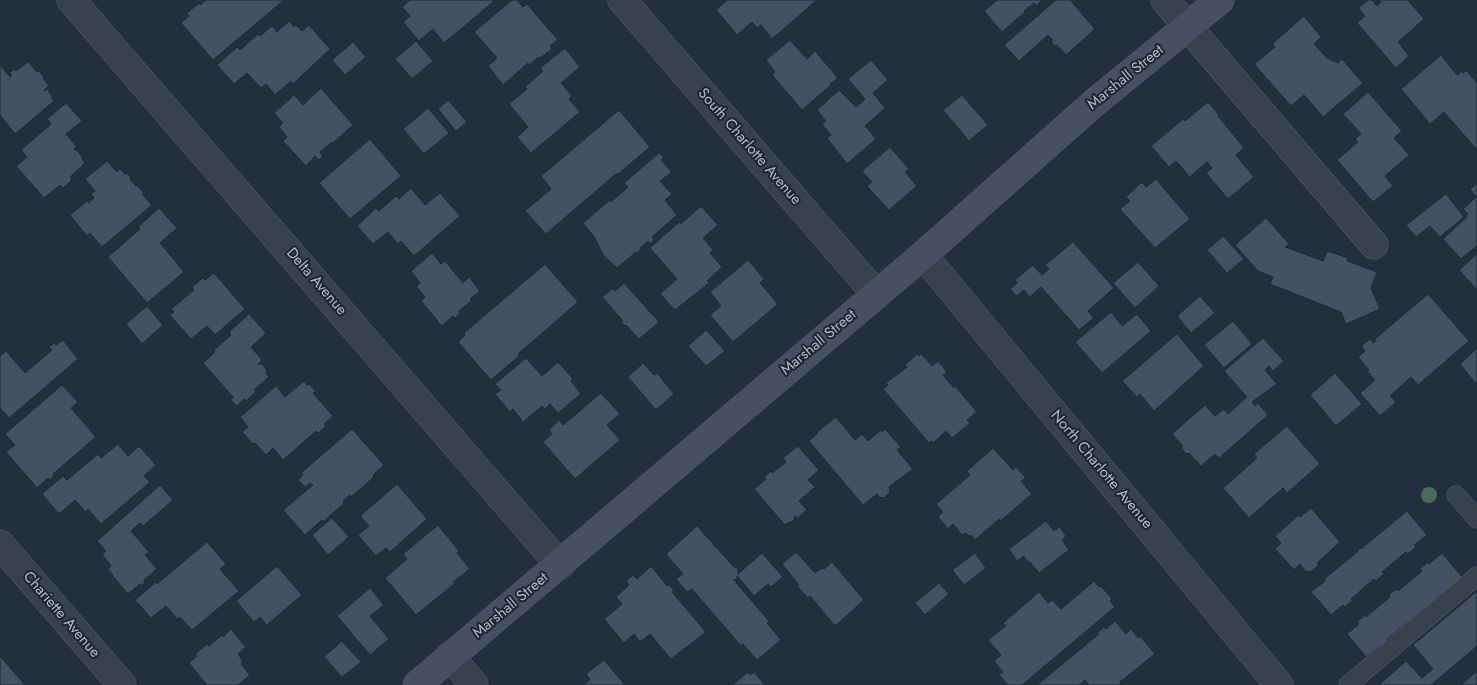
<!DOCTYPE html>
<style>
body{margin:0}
canvas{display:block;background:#242f3e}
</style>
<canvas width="1477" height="685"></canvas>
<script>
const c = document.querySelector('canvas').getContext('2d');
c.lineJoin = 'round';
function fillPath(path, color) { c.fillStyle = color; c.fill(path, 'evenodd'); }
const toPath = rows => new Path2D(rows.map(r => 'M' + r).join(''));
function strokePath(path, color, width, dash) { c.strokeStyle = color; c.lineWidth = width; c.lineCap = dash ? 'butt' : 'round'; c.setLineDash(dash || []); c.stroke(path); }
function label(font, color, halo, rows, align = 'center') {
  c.font = font + ' Jost,sans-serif'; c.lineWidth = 4; c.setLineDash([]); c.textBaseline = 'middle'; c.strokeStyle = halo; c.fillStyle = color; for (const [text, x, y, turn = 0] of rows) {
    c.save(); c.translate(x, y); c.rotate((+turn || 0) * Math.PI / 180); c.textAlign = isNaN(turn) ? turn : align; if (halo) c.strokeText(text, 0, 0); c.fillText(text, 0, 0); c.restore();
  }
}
const building = toPath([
 [206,0,284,0,213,60,181,23,189,16,187,13,199,3,200,5,206,0],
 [410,0,492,0,493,2,444,43,433,29,419,41,403,22,410,16,402,7,410,0],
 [512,0,517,0,523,7,527,4,558,40,550,46,552,49,540,58,539,57,529,65,528,63,503,85,488,66,497,58,474,32,512,0],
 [727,0,817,0,772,39,761,25,757,28,752,22,737,35,716,10,727,0],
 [997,0,1042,0,1036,6,1034,3,1024,11,1025,12,1002,32,984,11,997,0],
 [1056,0,1070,0,1095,29,1066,55,1057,45,1055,46,1051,42,1053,40,1048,35,1019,61,1004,45,1056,0],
 [1368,0,1372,0,1377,6,1381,2,1379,0,1408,0,1424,19,1398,42,1409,56,1396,68,1357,23,1365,16,1358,8,1368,0],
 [1304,16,1321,37,1314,44,1327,58,1338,63,1342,59,1363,83,1323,117,1304,95,1291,106,1254,64,1275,47,1272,44,1304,16],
 [289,21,294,27,296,25,302,31,309,25,330,49,293,84,291,81,275,95,266,84,261,88,247,73,234,84,217,65,237,47,240,50,258,34,260,36,272,26,277,32,289,21],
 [790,40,807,59,815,51,838,78,830,84,831,85,802,110,772,75,775,72,766,60,790,40],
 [416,41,433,61,412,79,395,59,416,41],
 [353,42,366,57,345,75,332,60,353,42],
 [565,48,580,67,561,83,572,96,569,99,580,112,531,153,517,137,528,127,509,104,527,89,525,87,543,71,540,68,565,48],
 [1441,55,1457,75,1462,71,1463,73,1466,70,1477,83,1477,150,1444,112,1430,124,1401,89,1441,55],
 [871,60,888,80,873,93,885,108,865,126,876,139,847,164,827,138,831,135,822,124,826,121,817,110,839,90,856,107,865,99,848,79,871,60],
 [28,62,37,72,38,70,44,77,43,78,49,86,44,90,45,91,47,89,52,96,51,97,54,101,15,134,0,115,0,66,1,66,10,77,12,75,10,73,14,69,16,71,28,62],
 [321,88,353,125,333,143,332,142,320,152,323,156,319,160,315,156,306,166,283,141,287,137,279,127,283,123,274,113,294,95,303,105,321,88],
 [1368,92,1402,131,1394,138,1409,155,1385,176,1393,186,1373,202,1337,160,1358,142,1355,139,1361,134,1343,114,1368,92],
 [962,95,988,125,969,141,943,110,962,95],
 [448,100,467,122,456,131,438,109,448,100],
 [1208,102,1219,115,1218,116,1244,148,1236,155,1254,177,1228,199,1206,173,1212,168,1207,162,1190,177,1176,161,1169,167,1151,146,1183,119,1185,121,1208,102],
 [66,103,82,121,66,134,77,147,74,149,76,151,77,150,83,158,82,159,85,163,70,177,72,180,63,188,60,185,44,198,16,166,27,157,21,150,51,124,47,119,66,103],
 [428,108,449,133,424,154,403,129,428,108],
 [619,110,650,147,618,174,617,173,546,234,525,211,551,189,541,176,619,110],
 [370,139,401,176,350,219,319,183,370,139],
 [890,147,909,169,905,172,917,186,889,210,867,186,872,182,862,171,890,147],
 [659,153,664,157,661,160,672,172,660,181,672,194,665,200,677,215,652,237,654,240,650,244,648,241,640,248,641,249,637,253,636,252,617,268,603,255,595,238,583,223,610,200,611,202,628,187,624,183,659,153],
 [107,161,117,172,120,169,125,174,127,173,131,178,130,179,136,186,137,185,144,193,142,194,152,205,102,247,90,233,87,236,70,215,87,201,89,203,94,198,91,194,95,191,85,179,107,161],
 [1156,179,1190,219,1155,248,1120,209,1130,201,1126,197,1142,182,1146,187,1156,179],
 [1477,183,1477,246,1461,259,1443,239,1467,217,1466,215,1468,214,1463,209,1476,197,1470,189,1477,183],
 [411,188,425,205,440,193,460,216,414,256,401,241,398,244,388,232,373,244,357,226,376,208,379,211,396,196,399,199,411,188],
 [1446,194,1464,217,1440,237,1430,226,1416,237,1406,225,1446,194],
 [701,206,718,225,703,238,713,250,710,253,722,267,707,281,709,283,675,310,660,294,677,279,650,248,679,222,681,224,701,206],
 [159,208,177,228,160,243,184,272,147,303,108,257,140,229,138,227,159,208],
 [1266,218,1289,244,1285,247,1323,261,1327,251,1348,258,1347,261,1377,272,1371,288,1380,309,1346,324,1341,312,1270,284,1273,277,1258,271,1235,245,1266,218],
 [1223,236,1244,259,1227,273,1207,250,1223,236],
 [1073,242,1114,288,1088,311,1094,318,1079,330,1041,287,1030,297,1024,290,1017,296,1010,289,1017,283,1015,280,1033,265,1042,275,1049,269,1045,265,1073,242],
 [432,253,441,264,445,261,463,283,469,277,480,291,470,299,471,301,459,311,460,313,455,318,453,316,442,326,437,322,438,321,421,301,425,297,416,286,420,283,411,271,432,253],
 [1477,254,1477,290,1459,270,1477,254],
 [748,260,764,279,760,283,778,304,733,342,710,315,721,306,710,292,748,260],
 [1138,262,1159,286,1135,308,1113,283,1138,262],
 [545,264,578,302,518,354,519,356,491,380,458,342,465,335,464,333,545,264],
 [214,273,245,309,215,335,207,326,191,339,170,315,174,312,171,309,194,290,192,287,203,278,205,280,214,273],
 [624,283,659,322,639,339,626,325,625,326,621,322,623,321,602,297,613,288,615,291,624,283],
 [1428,294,1469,341,1418,385,1411,377,1390,396,1396,402,1380,416,1360,393,1375,380,1367,371,1369,370,1358,357,1365,351,1361,346,1370,339,1373,343,1376,341,1375,339,1428,294],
 [1200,296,1215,313,1191,333,1177,316,1200,296],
 [147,306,163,325,142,344,126,324,147,306],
 [1111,312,1122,326,1137,314,1151,331,1102,373,1075,342,1111,312],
 [249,314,266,333,251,347,262,360,258,364,262,364,267,370,266,373,269,377,254,390,256,392,246,401,244,399,237,406,231,400,233,397,203,363,215,352,214,350,231,335,229,332,249,314],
 [1233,321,1252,344,1224,368,1204,345,1233,321],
 [706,330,725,351,706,366,688,346,706,330],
 [1177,334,1204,366,1154,411,1140,394,1137,397,1122,381,1177,334],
 [1263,338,1284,361,1273,371,1269,366,1265,370,1277,384,1252,402,1255,406,1258,403,1268,415,1219,458,1215,454,1201,466,1189,453,1186,454,1181,447,1183,446,1172,434,1205,405,1215,416,1224,409,1228,414,1247,397,1224,371,1263,338],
 [63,340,78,359,9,418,0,408,0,356,6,351,25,373,52,350,49,347,54,343,56,345,63,340],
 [1477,348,1477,385,1460,364,1477,348],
 [917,354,919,356,921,354,932,366,938,361,947,372,943,375,954,388,955,386,977,412,967,420,970,423,952,438,946,431,933,443,932,441,929,443,883,389,888,385,886,383,907,367,905,365,917,354],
 [526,358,542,376,558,362,573,379,571,381,581,394,558,413,550,404,545,409,542,406,523,422,513,409,510,412,495,394,501,390,495,384,526,358],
 [643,363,654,375,657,373,674,394,656,410,628,377,643,363],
 [1335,373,1362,404,1336,426,1310,395,1335,373],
 [304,381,307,385,309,384,316,391,313,393,333,416,324,424,326,426,318,433,316,431,283,460,273,448,266,455,255,443,253,444,242,432,248,427,240,417,276,386,285,397,304,381],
 [62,385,78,402,71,408,96,437,53,474,54,476,49,480,48,478,37,488,6,452,15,445,5,434,62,385],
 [601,393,620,414,607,425,620,440,575,479,543,442,552,434,549,430,559,420,563,425,601,393],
 [836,417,855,440,862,434,868,441,881,430,882,432,885,429,901,447,897,450,913,469,889,487,890,492,884,498,879,497,877,494,863,505,809,441,818,433,817,432,836,417],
 [1287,426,1320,464,1287,493,1283,488,1249,518,1223,488,1257,458,1254,454,1287,426],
 [352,429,384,465,373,475,374,477,351,497,350,495,343,501,344,503,323,522,322,520,305,535,283,510,313,485,310,483,305,487,298,480,303,475,301,473,352,429],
 [118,444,128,456,139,446,156,465,144,476,150,482,101,524,88,509,86,512,75,500,59,514,42,494,63,476,67,480,98,454,101,458,118,444],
 [798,446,819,470,808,480,815,487,799,501,807,510,798,518,795,516,794,517,795,519,790,523,789,522,785,525,754,489,766,479,764,477,771,471,772,473,786,462,783,458,798,446],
 [993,448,1013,470,1016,467,1026,478,1021,481,1032,494,1000,521,999,519,975,540,971,535,969,536,965,533,962,535,953,524,948,529,938,517,943,512,936,504,970,475,967,471,993,448],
 [397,484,427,519,390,552,386,548,376,556,358,535,369,526,360,516,397,484],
 [160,485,173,500,143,526,140,523,131,531,149,552,145,555,157,569,144,580,145,582,141,586,140,584,128,594,112,575,113,575,108,569,111,566,102,554,106,551,97,541,160,485],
 [1311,508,1340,542,1317,563,1319,565,1310,572,1308,571,1306,572,1300,564,1294,570,1275,549,1281,543,1275,536,1299,515,1300,517,1311,508],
 [1407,511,1427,535,1414,545,1416,547,1408,554,1406,552,1382,572,1384,574,1376,581,1374,579,1351,599,1353,600,1345,607,1343,605,1331,615,1311,592,1325,581,1324,579,1356,553,1360,548,1361,549,1407,511],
 [332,518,349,537,328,555,312,535,332,518],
 [1046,521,1054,531,1060,527,1066,536,1062,540,1069,550,1039,573,1030,562,1028,562,1024,556,1017,561,1009,549,1046,521],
 [438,525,459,551,457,553,470,569,453,582,454,584,416,615,385,578,407,559,403,554,438,525],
 [697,526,734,567,738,568,738,574,762,553,783,577,771,587,768,584,754,596,737,576,737,580,733,579,769,621,767,623,781,640,757,660,743,644,741,646,692,589,687,592,676,579,683,574,666,554,697,526],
 [207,542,226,564,220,569,239,591,192,630,180,617,177,619,166,606,151,618,135,600,156,582,157,584,207,542],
 [796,552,815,573,822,568,824,569,832,562,864,600,835,626,810,596,808,598,797,586,799,585,782,564,796,552],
 [975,553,986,568,964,585,952,570,975,553],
 [1442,553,1462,577,1444,594,1443,593,1386,640,1387,642,1382,647,1381,645,1366,657,1347,634,1359,624,1357,622,1365,615,1366,617,1390,597,1389,595,1396,589,1398,591,1422,571,1420,569,1428,562,1429,564,1442,553],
 [277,566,302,595,267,625,260,617,254,622,236,601,277,566],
 [651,566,667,586,669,585,674,590,672,592,706,632,671,659,650,634,640,642,634,634,624,643,604,619,622,604,616,597,629,585,626,581,633,575,637,579,651,566],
 [1094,581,1099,587,1101,586,1112,599,1110,601,1115,607,1022,685,1008,685,999,675,1003,672,994,661,1001,655,988,640,1006,626,1003,623,1039,592,1048,603,1052,600,1061,609,1094,581],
 [939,583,949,594,925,615,915,603,939,583],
 [370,588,384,605,370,616,389,639,370,655,337,616,370,588],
 [1477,591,1477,646,1431,685,1379,685,1406,661,1422,678,1433,669,1413,645,1477,591],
 [1115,621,1126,634,1131,629,1138,638,1140,636,1155,654,1120,682,1121,684,1119,685,1089,685,1085,680,1079,685,1037,685,1099,634,1097,633,1104,627,1106,629,1115,621],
 [231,629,246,647,238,654,243,661,241,664,250,675,238,685,207,685,189,663,197,656,195,654,207,644,209,646,222,635,223,637,231,629],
 [342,641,361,662,342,677,324,657,342,641],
 [0,656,25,685,0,685,0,656],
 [604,660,625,685,583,685,590,679,586,674,604,660],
 [1477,671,1477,685,1461,685,1477,671],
 [748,672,750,675,754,672,765,685,732,685,748,672]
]);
fillPath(building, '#455162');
strokePath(building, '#1f2835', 1);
const lane = toPath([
 [1456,495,1477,519],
 [1348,685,1477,576]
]);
const street = toPath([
 [71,0,560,565],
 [622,0,876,294],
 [1165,0,1374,245],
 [923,255,1279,685],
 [0,544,122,685],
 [450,656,474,685]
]);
const secondary = toPath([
 [417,685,923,255,1094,103,1220,0]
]);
strokePath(lane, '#565f6c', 19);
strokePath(street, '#565f6c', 29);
strokePath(secondary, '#565f6c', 29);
strokePath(lane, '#38414e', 18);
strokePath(street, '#38414e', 28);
strokePath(secondary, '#465061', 28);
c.fillStyle = '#4b6a5d';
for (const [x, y] of [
 [1429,495]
]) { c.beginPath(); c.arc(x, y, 8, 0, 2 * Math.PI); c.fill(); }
label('15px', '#b4bcc9', '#1d2633', [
 ["Marshall Street",1126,78,-39],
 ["South Charlotte Avenue",749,147,49],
 ["Delta Avenue",316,282,49],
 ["Marshall Street",819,343,-40],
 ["North Charlotte Avenue",1101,470,50],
 ["Marshall Street",511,606,-40],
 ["Chariette Avenue",61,615,49]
]);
</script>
